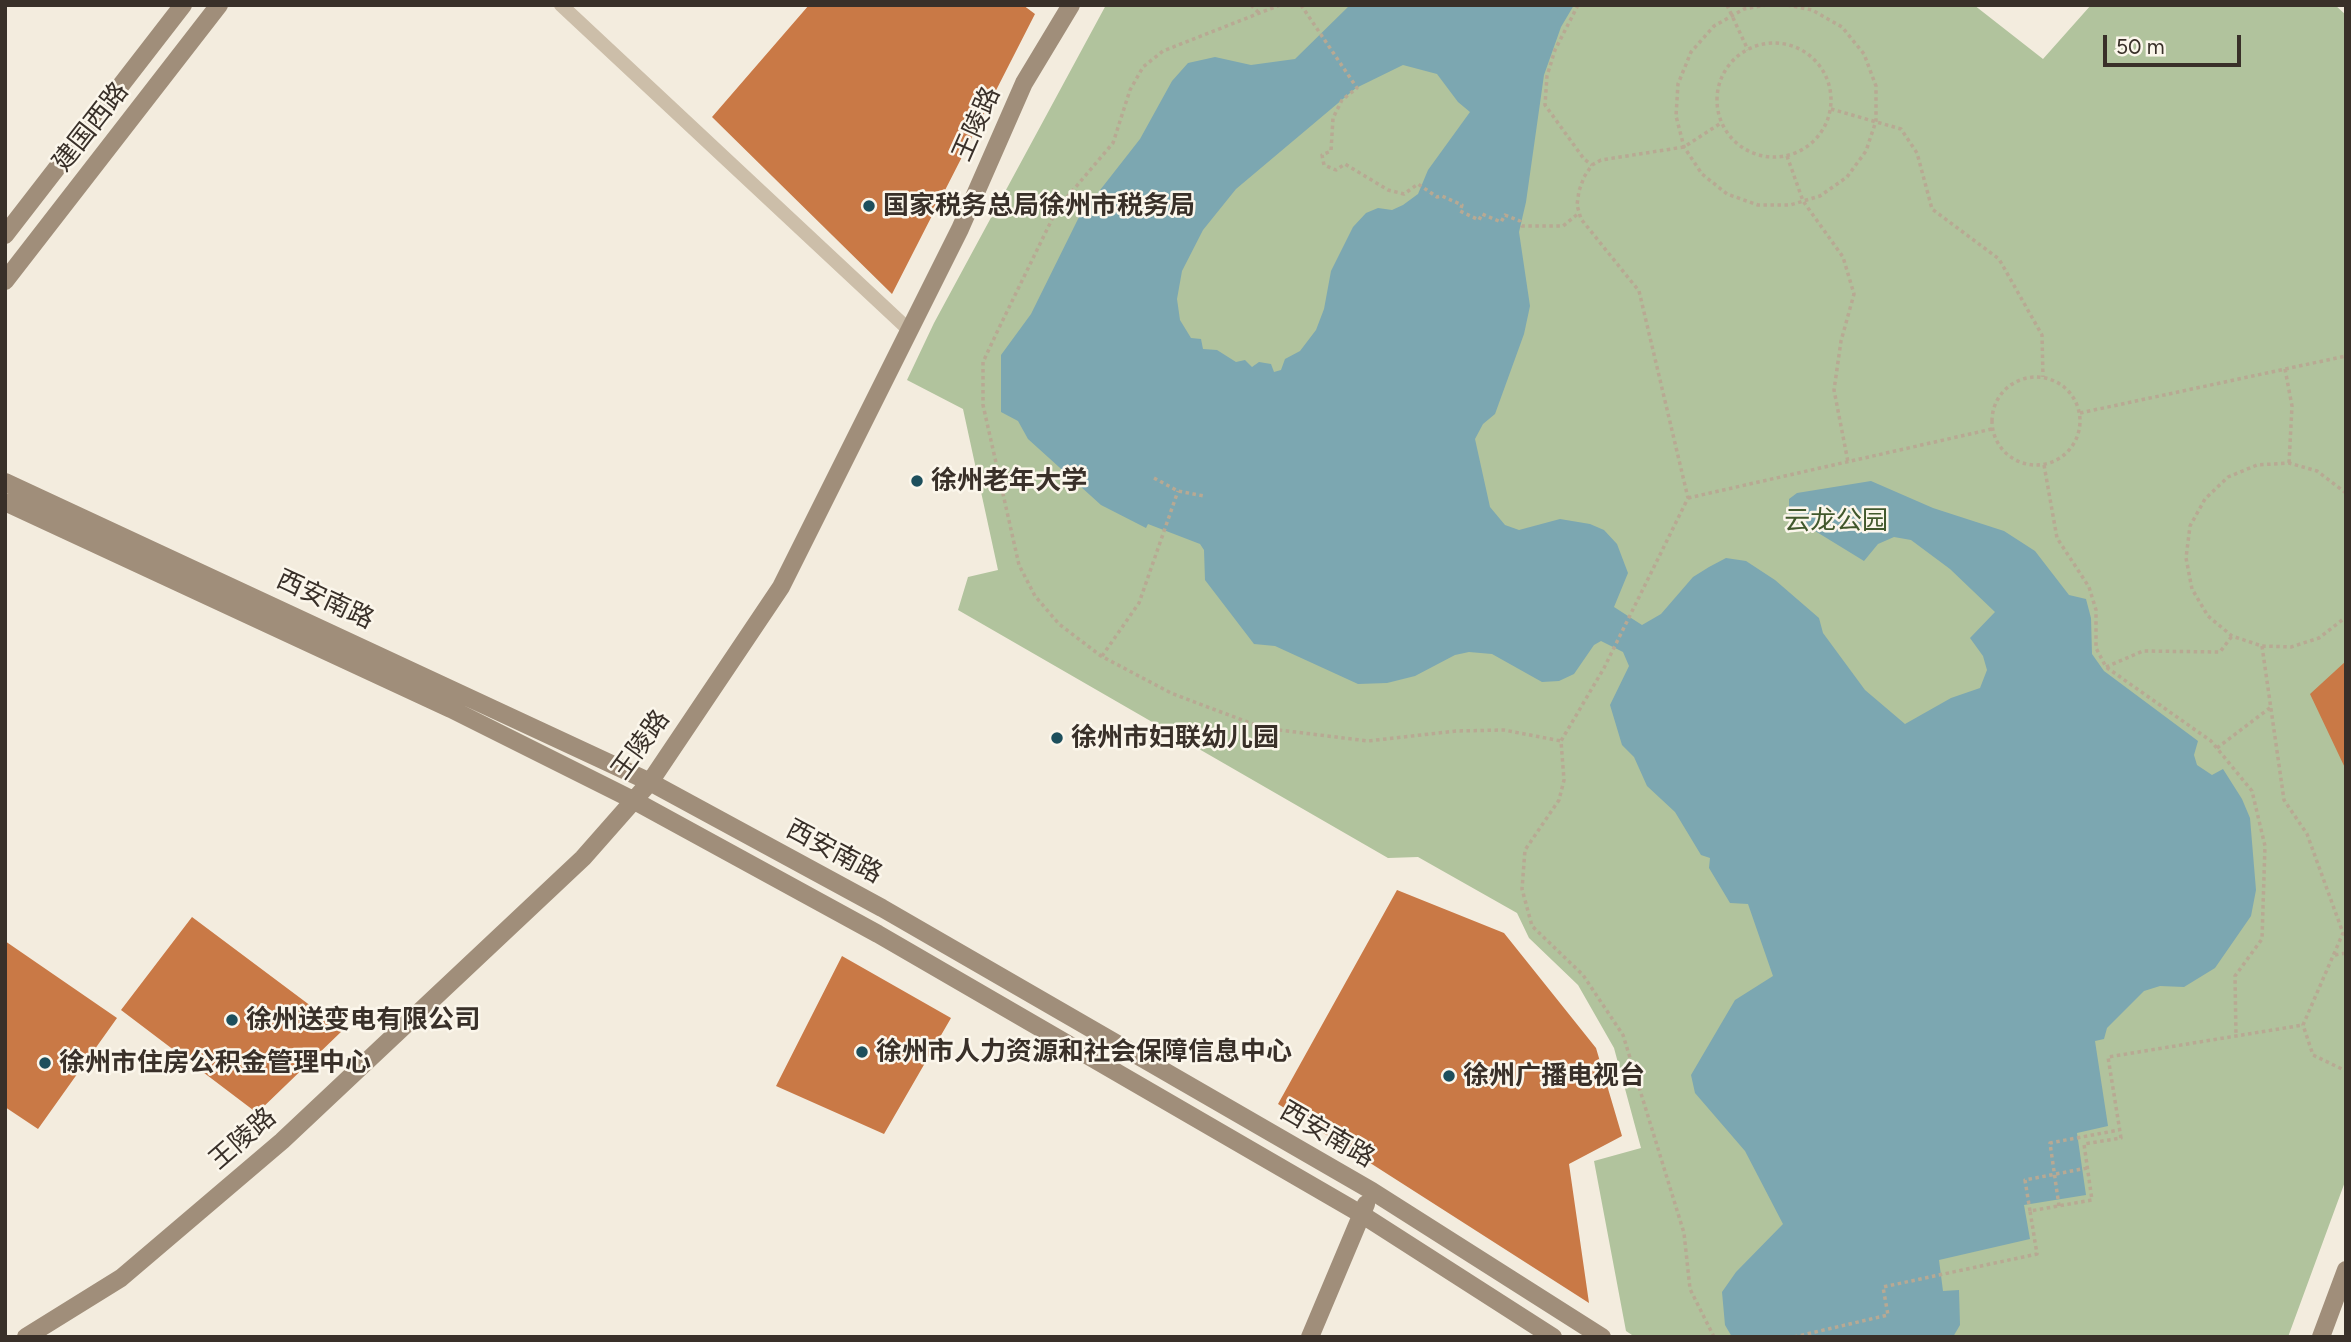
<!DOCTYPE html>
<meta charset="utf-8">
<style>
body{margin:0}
#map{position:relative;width:2351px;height:1342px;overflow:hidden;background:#f3ecde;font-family:Figtree,sans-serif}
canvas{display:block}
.frame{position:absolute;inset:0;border:7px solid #393029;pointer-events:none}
.scale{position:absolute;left:2103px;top:35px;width:138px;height:32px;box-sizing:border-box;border:4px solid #393029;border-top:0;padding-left:9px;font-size:21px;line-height:24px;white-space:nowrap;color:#393029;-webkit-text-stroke:5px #fbf6eb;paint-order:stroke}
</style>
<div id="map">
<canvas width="2351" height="1342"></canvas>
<div class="frame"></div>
<div class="scale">50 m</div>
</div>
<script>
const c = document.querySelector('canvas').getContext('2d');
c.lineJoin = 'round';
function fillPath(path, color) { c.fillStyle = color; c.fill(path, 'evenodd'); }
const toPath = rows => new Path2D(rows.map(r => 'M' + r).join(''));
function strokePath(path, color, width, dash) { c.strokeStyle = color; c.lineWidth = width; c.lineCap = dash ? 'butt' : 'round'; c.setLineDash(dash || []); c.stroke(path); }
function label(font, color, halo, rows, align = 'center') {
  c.font = font + ' Figtree,"Noto Sans SC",sans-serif'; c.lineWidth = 5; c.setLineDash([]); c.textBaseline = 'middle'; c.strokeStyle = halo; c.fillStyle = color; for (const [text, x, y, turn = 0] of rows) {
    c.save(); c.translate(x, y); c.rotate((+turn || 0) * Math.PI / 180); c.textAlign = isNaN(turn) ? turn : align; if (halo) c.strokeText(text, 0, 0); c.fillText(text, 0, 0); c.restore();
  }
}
fillPath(toPath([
 [1106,5,1974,5,2043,59,2091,5,2335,5,2346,15,2346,1179,2288,1337,1635,1337,1626,1331,1594,1161,1641,1148,1614,1048,1578,985,1529,938,1517,913,1418,857,1388,858,958,610,968,577,998,570,963,409,907,380,934,323]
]), '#b1c39d');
fillPath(toPath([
 [1350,5,1574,5,1561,27,1544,75,1526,202,1519,232,1530,306,1524,334,1495,414,1483,424,1475,439,1490,507,1505,525,1519,530,1560,519,1590,524,1604,530,1617,544,1628,573,1614,607,1642,625,1661,614,1693,577,1709,567,1726,558,1746,561,1775,580,1819,618,1823,633,1865,690,1905,724,1951,698,1980,688,1987,670,1983,656,1970,638,1995,612,1950,569,1911,540,1894,537,1878,544,1864,561,1789,515,1789,499,1797,493,1871,481,1933,508,2004,531,2035,551,2069,595,2086,599,2091,618,2092,654,2104,671,2198,741,2194,755,2197,765,2212,775,2223,769,2242,799,2250,818,2256,890,2251,916,2215,968,2184,987,2160,986,2144,991,2107,1028,2104,1039,2095,1041,2108,1126,2077,1133,2086,1195,2024,1205,2030,1239,1939,1260,1943,1291,1959,1290,1960,1325,1953,1337,1732,1337,1725,1325,1722,1292,1736,1272,1783,1224,1745,1151,1695,1093,1691,1075,1735,1000,1773,976,1748,904,1730,903,1709,868,1710,858,1701,855,1675,812,1647,786,1634,757,1622,745,1610,705,1629,666,1623,652,1601,641,1594,645,1574,674,1559,681,1542,682,1492,654,1469,652,1455,655,1415,676,1387,683,1358,684,1275,646,1254,644,1205,580,1204,550,1200,544,1148,524,1146,528,1101,505,1028,439,1018,421,1001,412,1001,355,1031,314,1079,217,1140,139,1172,81,1188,63,1215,57,1251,65,1295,59],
 [1403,65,1437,74,1458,102,1470,112,1428,170,1418,194,1403,205,1392,210,1378,208,1366,213,1353,227,1331,271,1324,309,1316,330,1300,351,1285,359,1281,370,1274,372,1271,364,1259,362,1252,367,1245,360,1236,362,1217,350,1203,349,1201,339,1191,338,1180,320,1177,299,1182,271,1203,230,1236,189,1356,88]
]), '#7ca7b1');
fillPath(toPath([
 [809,5,1023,5,1035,14,892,294,712,117],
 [2346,661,2346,770,2310,694],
 [1397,890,1504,933,1596,1048,1622,1136,1569,1164,1589,1303,1278,1104],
 [192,917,343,1030,257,1113,121,1010],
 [5,941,117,1018,38,1129,5,1107],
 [842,956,951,1018,884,1134,776,1086]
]), '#c97946');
strokePath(toPath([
 [1251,5,1260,14],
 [1280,5,1163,51,1143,67,1130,90,1113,143,1057,209,998,330,983,362,983,405,1019,565,1035,596,1059,624,1101,656,1171,693,1263,728,1368,741,1456,731,1504,730,1561,741],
 [1301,5,1357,88,1342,100,1333,118,1331,151,1322,155,1324,165,1336,170,1345,164,1388,190,1404,194,1418,184,1437,197,1442,196,1462,205,1460,211,1479,220,1482,214,1501,222,1505,215,1520,221,1522,226,1563,226,1579,213],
 [1578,5,1555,50,1547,76,1545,105,1584,159,1592,165],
 [1727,5,1748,50],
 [1767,5,1744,9,1714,26,1691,52,1678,84,1676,116,1684,147,1702,174,1727,194,1758,205,1790,205,1820,196,1847,177,1866,151,1876,121,1876,86,1864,54,1842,27,1812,10,1787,5],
 '1717 100a57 57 0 1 1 114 0a57 57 0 1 1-114 0Z',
 [1831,109,1901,129,1917,153,1932,209,1999,259,2042,335,2043,377],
 [1787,156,1803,201,1843,257,1854,294,1841,341,1834,390,1848,462],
 [2285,369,2292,406,2289,463],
 '1992 421a44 44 0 1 1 88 0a44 44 0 1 1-88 0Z',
 [2080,413,2346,356],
 [2044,465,2057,538,2089,587,2096,610,2096,648,2106,667,2211,741,2252,791,2265,846,2262,939,2235,976,2236,1036],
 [1154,478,1178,491,1204,496],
 [2346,493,2317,471,2289,463,2257,465,2228,477,2205,499,2190,526,2186,558,2192,589,2208,616,2232,636,2262,646,2291,647,2319,638,2346,617],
 [1688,498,1992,429],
 [2262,646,2284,800,2307,834,2343,933,2303,1025,2313,1055,2346,1071],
 [1102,656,1139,603,1178,491],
 [2106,667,2143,651,2220,652,2232,636],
 [2217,748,2271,707],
 [2335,955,2346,953],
 [2059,1206,2050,1143,2119,1130],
 [2030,1211,2025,1180,2087,1168],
 [1714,1337,1690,1289,1684,1233,1623,1035,1583,975,1532,926,1522,889,1525,850,1559,800,1564,780,1561,741,1604,668,1688,498,1639,291,1581,219,1577,205,1579,191,1584,177,1592,165,1601,160,1684,147,1721,123],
 [1794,1337,1888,1315,1883,1287,2037,1254,2030,1211,2092,1200,2084,1144,2121,1138,2108,1057,2303,1025]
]), '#b8a993', 3.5, [3.5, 3.5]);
strokePath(toPath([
 [561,5,909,330]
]), '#ccbea9', 14);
strokePath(toPath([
 [5,235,183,5],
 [5,281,219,5],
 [5,482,650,782,882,908,1372,1191,1602,1337],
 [5,502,451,709,633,800,878,934,1361,1214,1553,1337],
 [26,1337,121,1278,282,1141,583,858,650,782,781,587,960,229,1024,83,1071,5],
 [1310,1337,1366,1204],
 [2321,1337,2346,1270]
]), '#a08e7a', 18);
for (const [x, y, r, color] of [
 [869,206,7,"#1d4f5c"],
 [917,481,7,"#1d4f5c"],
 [1057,738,7,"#1d4f5c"],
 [232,1020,7,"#1d4f5c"],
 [862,1052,7,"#1d4f5c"],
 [45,1063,7,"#1d4f5c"],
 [1449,1076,7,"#1d4f5c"]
]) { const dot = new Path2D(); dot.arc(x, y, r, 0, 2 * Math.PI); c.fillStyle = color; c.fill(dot); strokePath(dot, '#fbf6eb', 2.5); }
label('26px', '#393029', '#fbf6eb', [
 ["王陵路",977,124,-66],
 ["建国西路",91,127,-52],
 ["西安南路",325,600,25],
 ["王陵路",641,745,-54],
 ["西安南路",834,852,28],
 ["西安南路",1327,1135,30],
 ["王陵路",243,1139,-41]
]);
label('bold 26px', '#393029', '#fbf6eb', [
 ["国家税务总局徐州市税务局",883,206],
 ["徐州老年大学",931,481],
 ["徐州市妇联幼儿园",1071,738],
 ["徐州送变电有限公司",246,1020],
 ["徐州市人力资源和社会保障信息中心",876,1052],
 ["徐州市住房公积金管理中心",59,1063],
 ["徐州广播电视台",1463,1076]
], 'left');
label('26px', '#41582c', '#fbf6eb', [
 ["云龙公园",1836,521]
]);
</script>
